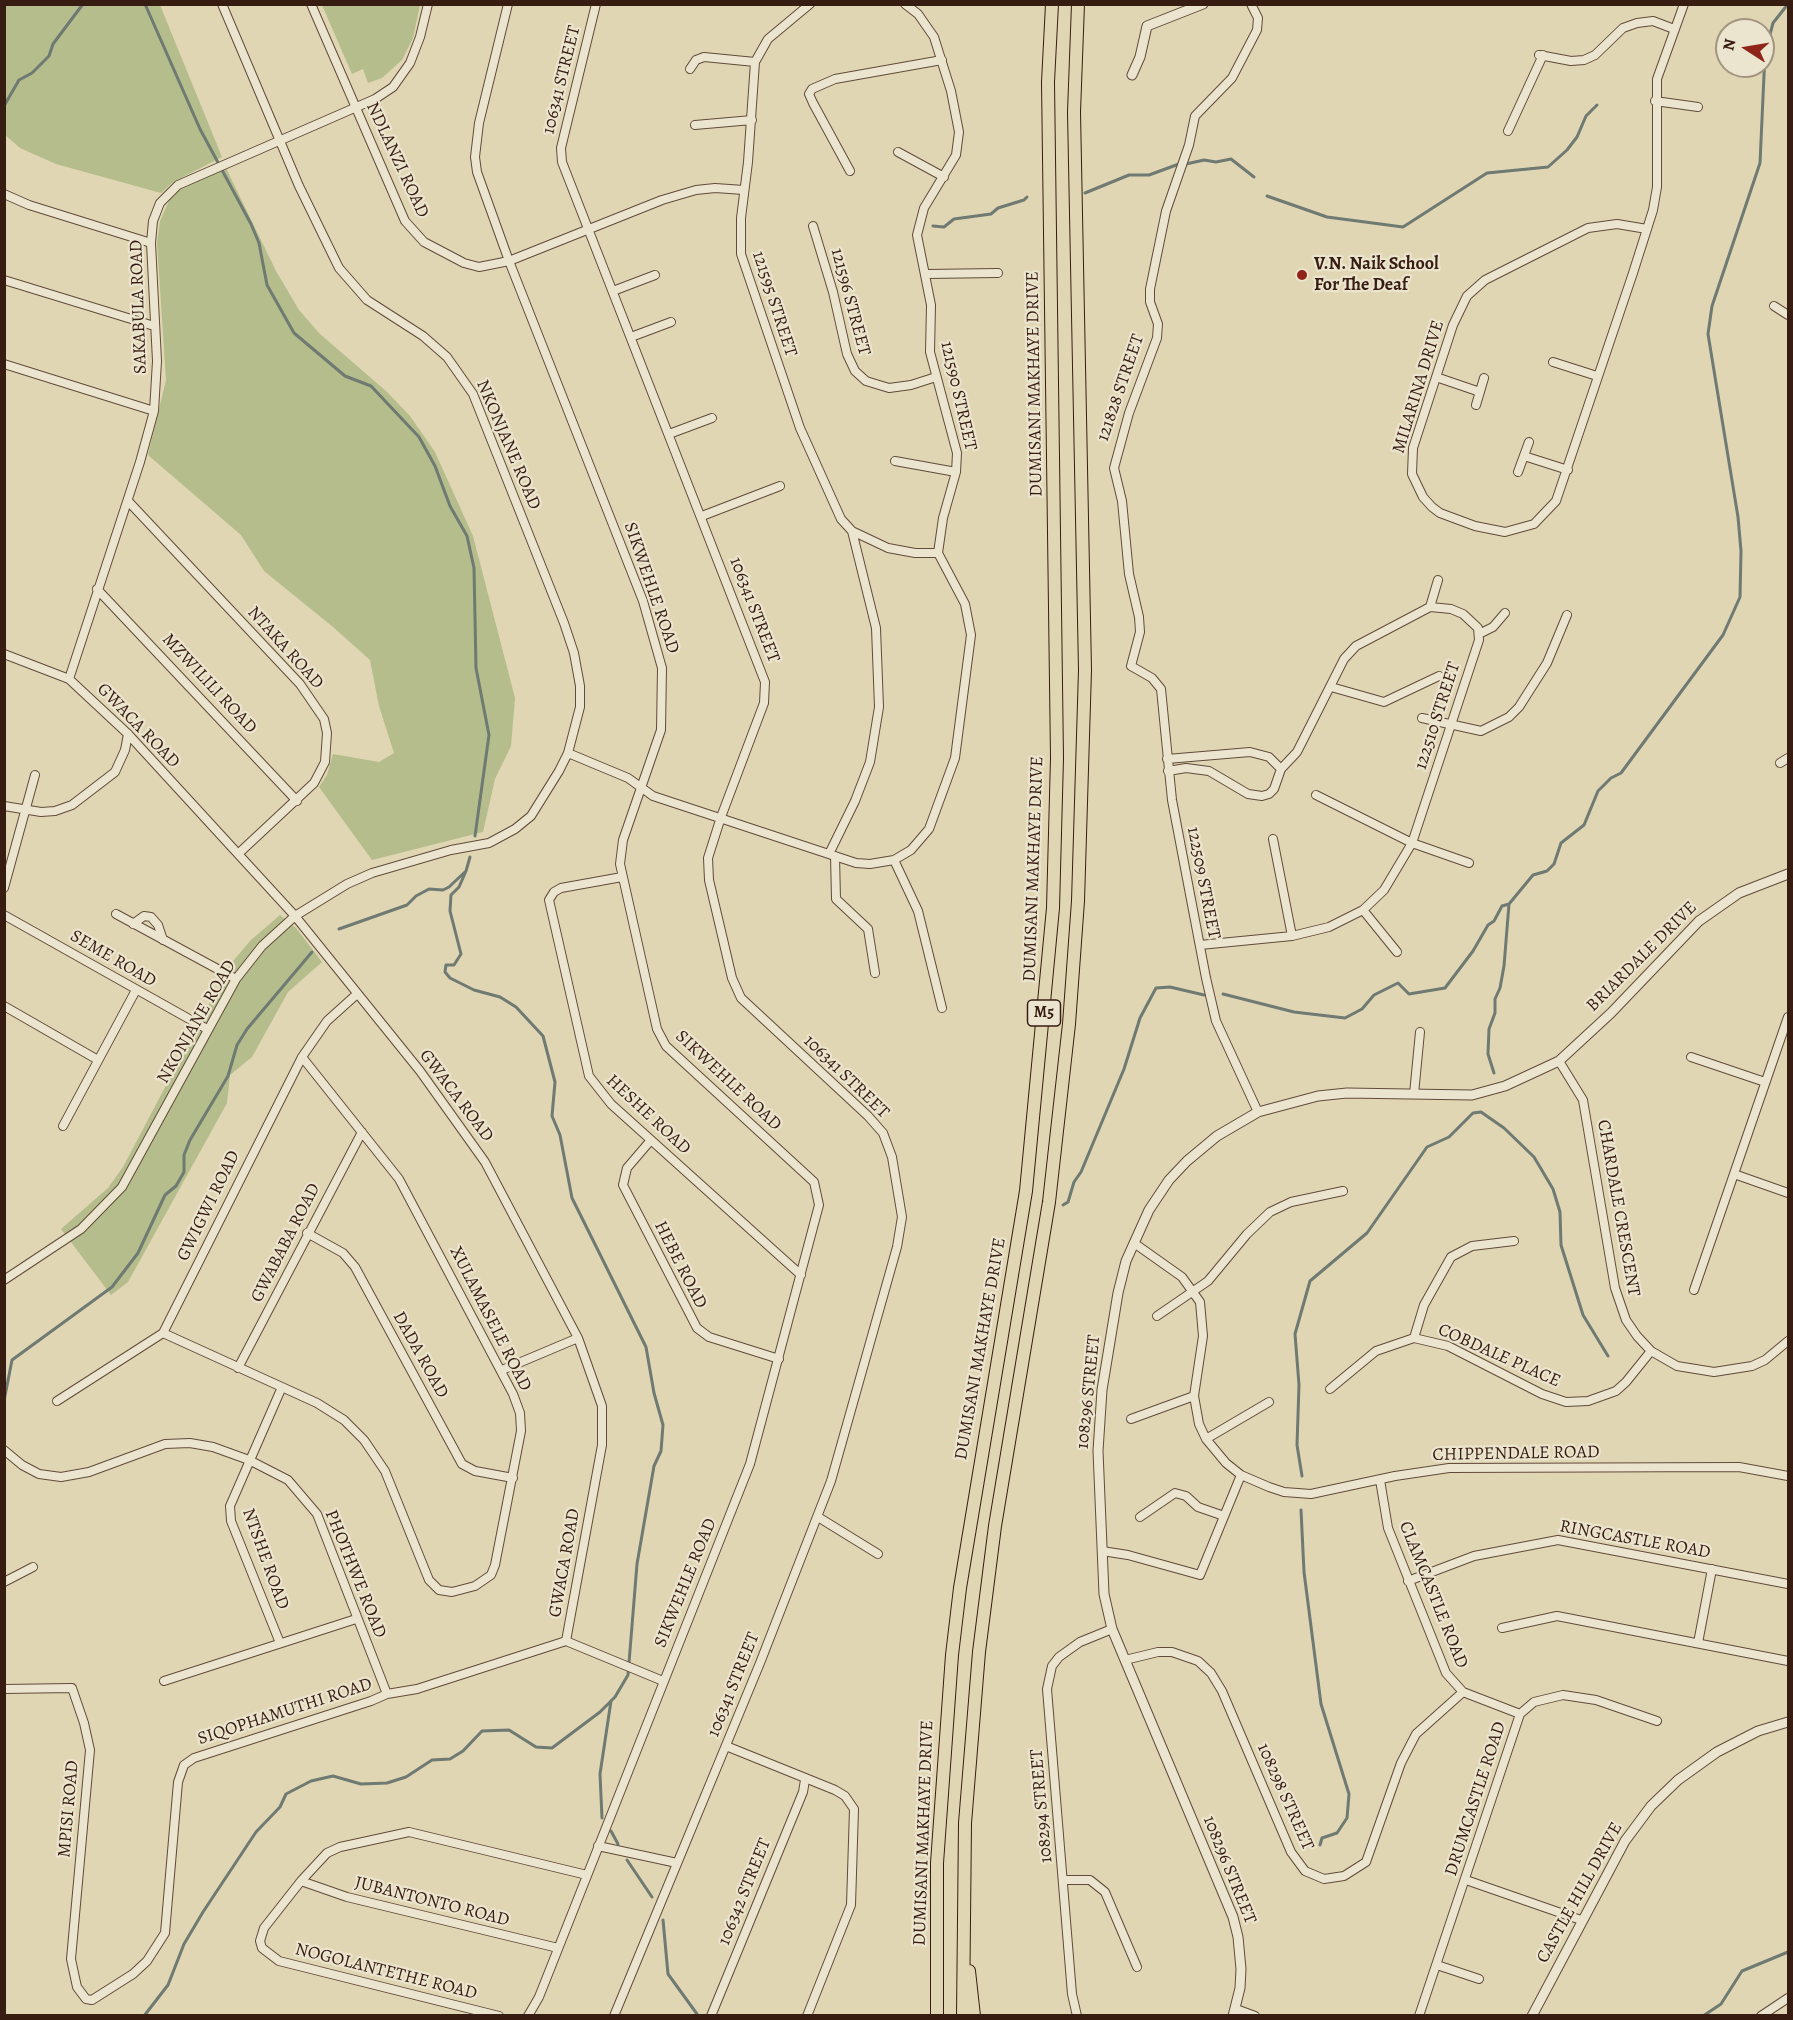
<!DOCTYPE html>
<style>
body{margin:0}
#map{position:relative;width:1793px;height:2020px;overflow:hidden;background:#e0d6b3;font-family:Alegreya,serif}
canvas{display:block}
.frame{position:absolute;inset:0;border:6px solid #371d11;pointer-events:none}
.north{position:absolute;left:1715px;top:18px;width:60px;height:60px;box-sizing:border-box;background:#ebe4ce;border:2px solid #a39482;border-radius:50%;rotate:282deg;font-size:16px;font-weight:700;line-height:24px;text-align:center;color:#371d11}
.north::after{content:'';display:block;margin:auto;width:21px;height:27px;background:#8f2418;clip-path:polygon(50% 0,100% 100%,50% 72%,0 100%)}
</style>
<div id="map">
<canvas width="1793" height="2020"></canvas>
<div class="frame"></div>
<div class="north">N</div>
</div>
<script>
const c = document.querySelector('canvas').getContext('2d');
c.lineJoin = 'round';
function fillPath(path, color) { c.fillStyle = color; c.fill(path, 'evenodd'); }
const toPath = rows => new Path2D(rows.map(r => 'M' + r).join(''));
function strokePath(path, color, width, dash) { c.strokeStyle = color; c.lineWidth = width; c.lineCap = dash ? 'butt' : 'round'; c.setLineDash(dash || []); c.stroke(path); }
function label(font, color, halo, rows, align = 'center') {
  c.font = font + ' Alegreya,serif'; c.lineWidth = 4.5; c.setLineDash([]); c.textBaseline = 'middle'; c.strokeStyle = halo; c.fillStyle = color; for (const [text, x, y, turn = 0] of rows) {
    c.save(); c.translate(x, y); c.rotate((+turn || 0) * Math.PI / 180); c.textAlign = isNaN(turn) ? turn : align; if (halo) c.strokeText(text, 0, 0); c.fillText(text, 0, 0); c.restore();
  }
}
fillPath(toPath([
 [5,4,160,5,222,157,173,182,161,193,56,164,20,148,5,135],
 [322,5,420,5,413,38,402,60,382,78,368,83,363,69,352,74],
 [226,168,276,271,299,310,320,334,386,391,410,416,435,452,473,536,515,698,511,746,495,779,483,832,372,860,319,787,327,775,333,754,379,762,394,753,379,706,370,660,333,627,264,571,241,535,148,455,166,380,157,243,160,221,169,201,180,190],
 [280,915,296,928,322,962,288,992,252,1057,230,1075,227,1103,128,1282,111,1295,61,1229,108,1188,123,1167,229,966,250,941]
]), '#b4bd8b');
strokePath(toPath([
 [145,4,200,129,251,224,259,243,267,285,294,333,345,376,371,386,419,437,435,466,450,506,467,536,474,568,476,668,489,735,475,836],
 [4,106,19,80,32,73,49,56,53,44,83,4],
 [1186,164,1204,160,1216,162,1231,159,1254,177],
 [1085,193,1129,175,1149,175,1179,164],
 [1267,196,1327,217,1403,227,1487,173,1548,167,1567,150,1577,137,1586,116,1597,105],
 [933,226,944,227,954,219,991,214,998,208,1024,200,1027,197],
 [339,929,407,905,416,896,429,889,443,890,449,887,466,871,470,857],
 [1223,994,1294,1012,1345,1018,1362,1009,1374,995,1398,983,1409,994,1445,988,1473,951,1488,925,1494,921,1502,906,1509,904],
 [1494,1073,1488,1054,1489,1029,1495,1013,1495,999,1500,988,1504,966,1509,904,1533,875,1547,871,1554,864,1561,843,1584,825,1598,791,1611,778,1621,773,1723,635,1740,597,1741,551,1738,517,1708,334,1712,306,1760,163,1765,53,1773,23,1788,4],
 [1063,1205,1068,1202,1074,1182,1081,1172,1124,1069,1140,1018,1156,988,1170,987,1204,995],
 [4,1401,12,1360,112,1287,138,1253,165,1195,176,1186,184,1172,184,1155,190,1140,228,1076,237,1045,247,1029,312,952],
 [1302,1476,1297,1445,1299,1385,1295,1334,1310,1281,1367,1233,1427,1147,1449,1137,1473,1113,1481,1112,1504,1128,1534,1157,1553,1189,1560,1212,1561,1245,1583,1315,1608,1356],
 [1301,1510,1304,1572,1321,1704,1349,1794,1347,1818,1337,1833,1322,1838,1320,1845],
 [602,1818,600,1774,611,1701],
 [611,1831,618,1844],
 [627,1860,652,1897],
 [663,1920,668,1974,697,2014],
 [144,2016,168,1985,184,1944,203,1912,256,1832,280,1807,286,1794,311,1781,333,1776,361,1784,387,1783,406,1777,432,1760,450,1759,463,1751,482,1731,509,1730,536,1747,552,1748,600,1712,615,1697,628,1675,637,1564,654,1466,661,1451,663,1425,654,1393,646,1347,572,1198,560,1135,552,1116,555,1082,543,1036,516,1007,500,997,474,990,450,978,445,972,446,965,454,965,461,954,450,911,451,895,459,887,466,871],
 [1703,2016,1721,2004,1742,1971,1788,1952]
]), '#6f7a72', 3);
const minor = toPath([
 [311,4,405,221,424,242,464,263,479,267,509,261,662,200,696,190,715,188,744,190],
 [508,4,479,123,475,157,477,172,509,261,643,601,662,668,661,730,623,840,620,864,657,1029,666,1046,814,1182,819,1205,750,1464,539,1997,528,2016],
 [596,4,561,148,562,162,765,682,764,703,721,817,708,858,709,880,732,978,741,998,868,1116,883,1133,892,1157,902,1217,897,1247,831,1481,760,1663,614,2016],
 [810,4,768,39,755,62,748,162,741,218,741,254,800,428,841,519,852,531,888,548,915,553,938,553],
 [1251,4,1258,18,1257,30,1232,78,1195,116,1189,145,1166,211,1150,289,1150,302,1158,324,1157,338,1129,413,1114,468,1122,501,1129,574,1139,617,1140,632,1131,666,1152,678,1161,689,1172,800,1206,978,1216,1021,1258,1112],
 [1539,55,1571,61,1584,60,1595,55,1623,28,1637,23,1653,21,1674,29],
 [690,69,696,60,704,57,755,62],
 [1655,101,1698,107],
 [695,125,752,120],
 [1508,131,1543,55],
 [898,152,944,177],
 [850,171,813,103,809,94,812,89,835,79,942,60],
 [4,194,29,205,151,243],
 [813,226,833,292,847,354,855,371,866,381,889,388,911,385,936,377],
 [1647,229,1617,224,1588,228,1485,280,1467,296,1453,325,1413,448,1412,474,1423,497,1432,507,1440,513,1475,526,1505,532,1534,524,1556,501,1633,273,1647,229,1653,210,1657,187,1657,79,1684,4],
 [926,274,998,273],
 [4,280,154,326],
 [613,291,655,275],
 [1774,306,1788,315],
 [631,337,671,322],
 [1553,362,1597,376],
 [4,364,154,411],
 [1436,377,1480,392],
 [1476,405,1484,378],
 [669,434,712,418],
 [1524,456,1568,470],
 [895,461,956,472],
 [1518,472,1529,442],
 [128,501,300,684,324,719,327,733,325,762,314,783,238,854],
 [702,516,780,486],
 [97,589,297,801],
 [1430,607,1438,580],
 [1479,634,1493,627,1505,613],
 [4,654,69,679,128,734,295,916,420,1071,485,1162,578,1338,602,1406,602,1445,566,1641],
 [69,679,140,462,154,411,157,361,151,243,153,221,160,203,178,185,375,99,393,87,410,63,420,37,428,4],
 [1331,687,1384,702,1439,676],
 [1422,718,1481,731,1509,717,1519,707,1547,663,1567,615],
 [568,753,628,778,653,796,856,863,870,864,894,860,911,850,929,829,955,758,971,635,965,604,938,553,943,518,956,472,957,453,930,352,931,305,917,235,924,208,956,155,959,132,951,91,934,37,918,14,905,4],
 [1167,759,1250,752,1269,757,1281,769],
 [1780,763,1788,758],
 [1168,771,1186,768,1209,771,1248,794,1262,796,1269,794,1274,789,1281,769,1297,752,1344,659,1356,646,1430,607,1451,609,1463,614,1478,628,1479,640,1412,843,1384,890,1363,910,1329,927,1292,936,1200,945],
 [1316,795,1412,843,1469,863],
 [4,806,41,812,55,811,72,805,115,772,125,750,128,734],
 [1273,839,1292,936],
 [829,854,855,801,870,762,879,707,876,628,852,531],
 [835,856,836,899,868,929,875,973],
 [894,860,918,911,942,1008],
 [622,877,561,888,554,892,549,900,589,1076,611,1104,801,1275],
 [4,888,35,775],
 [1363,910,1397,952],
 [116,914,236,979],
 [4,915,207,1029],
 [133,924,144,916,151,917,158,925,163,940],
 [4,1006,98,1060],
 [1691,1057,1765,1082],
 [1559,1061,1583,1100,1615,1288,1626,1320,1637,1336,1651,1351,1677,1366,1714,1372,1752,1366,1765,1360,1788,1341],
 [1414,1094,1420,1032],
 [63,1126,136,990],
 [651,1140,627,1168,623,1185,697,1328,709,1337,779,1359],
 [1734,1174,1788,1193],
 [307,1233,343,1253,355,1267,462,1464,475,1471,513,1478],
 [1134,1243,1182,1277,1200,1302,1203,1336,1194,1396,1199,1424,1206,1439,1226,1463,1241,1475,1269,1487,1284,1492,1311,1494,1395,1476,1449,1468,1739,1467,1788,1476],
 [4,1280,81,1229,122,1187,236,979,262,946,295,916,347,884,372,873,451,850,489,843,515,829,531,816,559,771,568,753,580,707,580,686,574,653,564,623,473,394,447,357,423,336,367,300,339,268,299,186,222,4],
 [1694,1290,1788,1017],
 [1157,1316,1208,1281,1247,1234,1270,1212,1291,1202,1343,1191],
 [163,1333,317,1403,344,1420,364,1440,385,1471,429,1580,439,1590,452,1592,475,1586,491,1575,495,1565,521,1431,520,1413,513,1394,399,1179,302,1057],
 [1414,1338,1424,1305,1451,1257,1472,1246,1514,1241],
 [238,1368,362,1132],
 [502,1370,578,1338],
 [1330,1389,1376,1351,1414,1338,1448,1346,1542,1394,1566,1402,1588,1401,1616,1391,1626,1382,1651,1351],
 [57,1401,163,1333,302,1057,327,1021,357,994],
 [1131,1419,1194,1396],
 [1206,1439,1269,1402],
 [4,1450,22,1465,39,1474,61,1477,89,1472,165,1444,190,1443,213,1447,249,1460,288,1480,317,1514,387,1694,417,1689,566,1641],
 [1380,1480,1388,1528,1446,1673,1463,1692,1520,1714],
 [818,1517,878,1554],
 [1140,1517,1175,1493,1186,1496,1198,1507,1224,1516],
 [1102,1551,1128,1555,1200,1575,1241,1475],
 [1408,1581,1474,1556,1558,1540,1788,1584],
 [4,1582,33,1567],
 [1502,1628,1557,1616,1788,1661],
 [566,1641,663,1681],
 [280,1643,231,1521,230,1506,282,1387],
 [1698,1643,1712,1569],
 [1125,1660,1158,1652,1172,1652,1198,1661,1211,1673,1222,1691,1291,1852,1305,1871,1324,1879,1344,1876,1366,1862,1401,1763,1416,1734,1463,1692],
 [164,1681,356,1619],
 [4,1689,72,1688,84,1723,90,1750,71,1959,77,1987,86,1999,92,2000,133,1974,147,1961,165,1933,178,1782,184,1765,194,1758,371,1701,387,1694],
 [726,1746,835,1790,845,1796,854,1809,851,1905,807,2016],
 [598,1846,677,1863],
 [1063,1880,1090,1880,1105,1892,1137,1967],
 [1466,1880,1581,1920],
 [301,1881,347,1897,558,1948],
 [1437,1965,1479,1979],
 [1236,2009,1255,2016],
 [499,2016,279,1961,262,1948,260,1941,264,1928,301,1881,327,1853,340,1847,409,1832,587,1875],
 [711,2016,803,1792,805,1780],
 [1077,2016,1072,1994,1047,1689,1052,1666,1059,1657,1080,1642,1112,1629],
 [1419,2016,1520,1714,1534,1702,1563,1695,1596,1700,1657,1721],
 [1761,2016,1788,1998]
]);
const tertiary = toPath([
 [1132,75,1140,57,1147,26,1203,4],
 [1233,2016,1240,1988,1241,1969,1238,1937,1233,1917,1112,1629,1104,1594,1098,1451,1102,1390,1118,1293,1126,1261,1149,1210,1169,1180,1187,1161,1217,1136,1258,1112,1318,1096,1347,1093,1472,1095,1505,1086,1559,1061,1611,1013,1699,921,1739,893,1788,874],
 [1532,2016,1625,1841,1651,1806,1678,1780,1717,1752,1758,1731,1788,1722]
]);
const primary = toPath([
 [969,1971,974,2016],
 [937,2016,937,1863,952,1655,960,1588,1026,1191,1053,908,1057,758,1048,82,1052,4],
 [963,2016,965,1823,979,1652,995,1526,1049,1202,1069,1024,1078,901,1085,670,1074,112,1078,4]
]);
strokePath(minor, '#614b3a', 10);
strokePath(tertiary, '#614b3a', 11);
strokePath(primary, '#371d11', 14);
strokePath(minor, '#ebe4ce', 8);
strokePath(tertiary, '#ebe4ce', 9);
strokePath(primary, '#e0d6b3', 12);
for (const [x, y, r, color] of [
 [1302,275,6,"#8f2418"]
]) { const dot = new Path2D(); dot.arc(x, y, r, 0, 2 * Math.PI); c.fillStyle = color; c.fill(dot); strokePath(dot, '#ebe4ce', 2); }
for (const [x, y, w] of [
 [1044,1013,33]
]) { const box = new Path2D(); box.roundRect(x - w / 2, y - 13, w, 26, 4.5); c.fillStyle = '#ebe4ce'; c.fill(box); strokePath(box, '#371d11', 1.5); }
label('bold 16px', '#371d11', null, [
 ["M5",1044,1013]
]);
label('18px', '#371d11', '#ebe4ce', [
 ["106341 STREET",562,80,-76],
 ["NDLANZI ROAD",397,160,65],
 ["121596 STREET",850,302,75],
 ["121595 STREET",774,304,72],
 ["SAKABULA ROAD",139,307,-92],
 ["DUMISANI MAKHAYE DRIVE",1035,384,-91],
 ["MILARINA DRIVE",1419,387,-73],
 ["121828 STREET",1121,388,-71],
 ["121590 STREET",958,396,77],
 ["NKONJANE ROAD",508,445,67],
 ["SIKWEHLE ROAD",651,588,71],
 ["106341 STREET",754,610,69],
 ["NTAKA ROAD",285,648,48],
 ["MZWILILI ROAD",209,684,47],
 ["122510 STREET",1438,716,-72],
 ["GWACA ROAD",138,726,46],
 ["DUMISANI MAKHAYE DRIVE",1034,869,-88],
 ["122509 STREET",1203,883,79],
 ["BRIARDALE DRIVE",1642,957,-45],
 ["SEME ROAD",113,959,30],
 ["NKONJANE ROAD",197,1022,-60],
 ["106341 STREET",846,1077,44],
 ["SIKWEHLE ROAD",728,1081,43],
 ["GWACA ROAD",456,1096,53],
 ["HESHE ROAD",648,1115,43],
 ["GWIGWI ROAD",209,1206,-64],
 ["CHARDALE CRESCENT",1618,1208,80],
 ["GWABABA ROAD",286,1243,-63],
 ["HEBE ROAD",680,1265,63],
 ["XULAMASELE ROAD",490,1319,63],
 ["DUMISANI MAKHAYE DRIVE",981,1349,-80],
 ["DADA ROAD",420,1355,61],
 ["COBDALE PLACE",1499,1356,24],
 ["108296 STREET",1089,1392,-84],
 ["CHIPPENDALE ROAD",1516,1454,-1],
 ["RINGCASTLE ROAD",1635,1540,10],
 ["NTSHE ROAD",265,1559,70],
 ["GWACA ROAD",565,1563,-80],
 ["PHOTHWE ROAD",355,1574,68],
 ["SIKWEHLE ROAD",686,1583,-68],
 ["CLAMCASTLE ROAD",1433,1595,68],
 ["106341 STREET",734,1685,-68],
 ["SIQOPHAMUTHI ROAD",285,1712,-18],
 ["108298 STREET",1285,1797,66],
 ["DRUMCASTLE ROAD",1476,1799,-72],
 ["108294 STREET",1042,1806,-95],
 ["MPISI ROAD",69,1809,-85],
 ["DUMISANI MAKHAYE DRIVE",924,1833,-88],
 ["108296 STREET",1229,1870,68],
 ["106342 STREET",745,1892,-68],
 ["CASTLE HILL DRIVE",1580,1893,-61],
 ["JUBANTONTO ROAD",432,1902,14],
 ["NOGOLANTETHE ROAD",386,1972,14]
]);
label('bold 18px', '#371d11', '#ebe4ce', [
 ["V.N. Naik School",1314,265],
 ["For The Deaf",1314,286]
], 'left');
</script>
